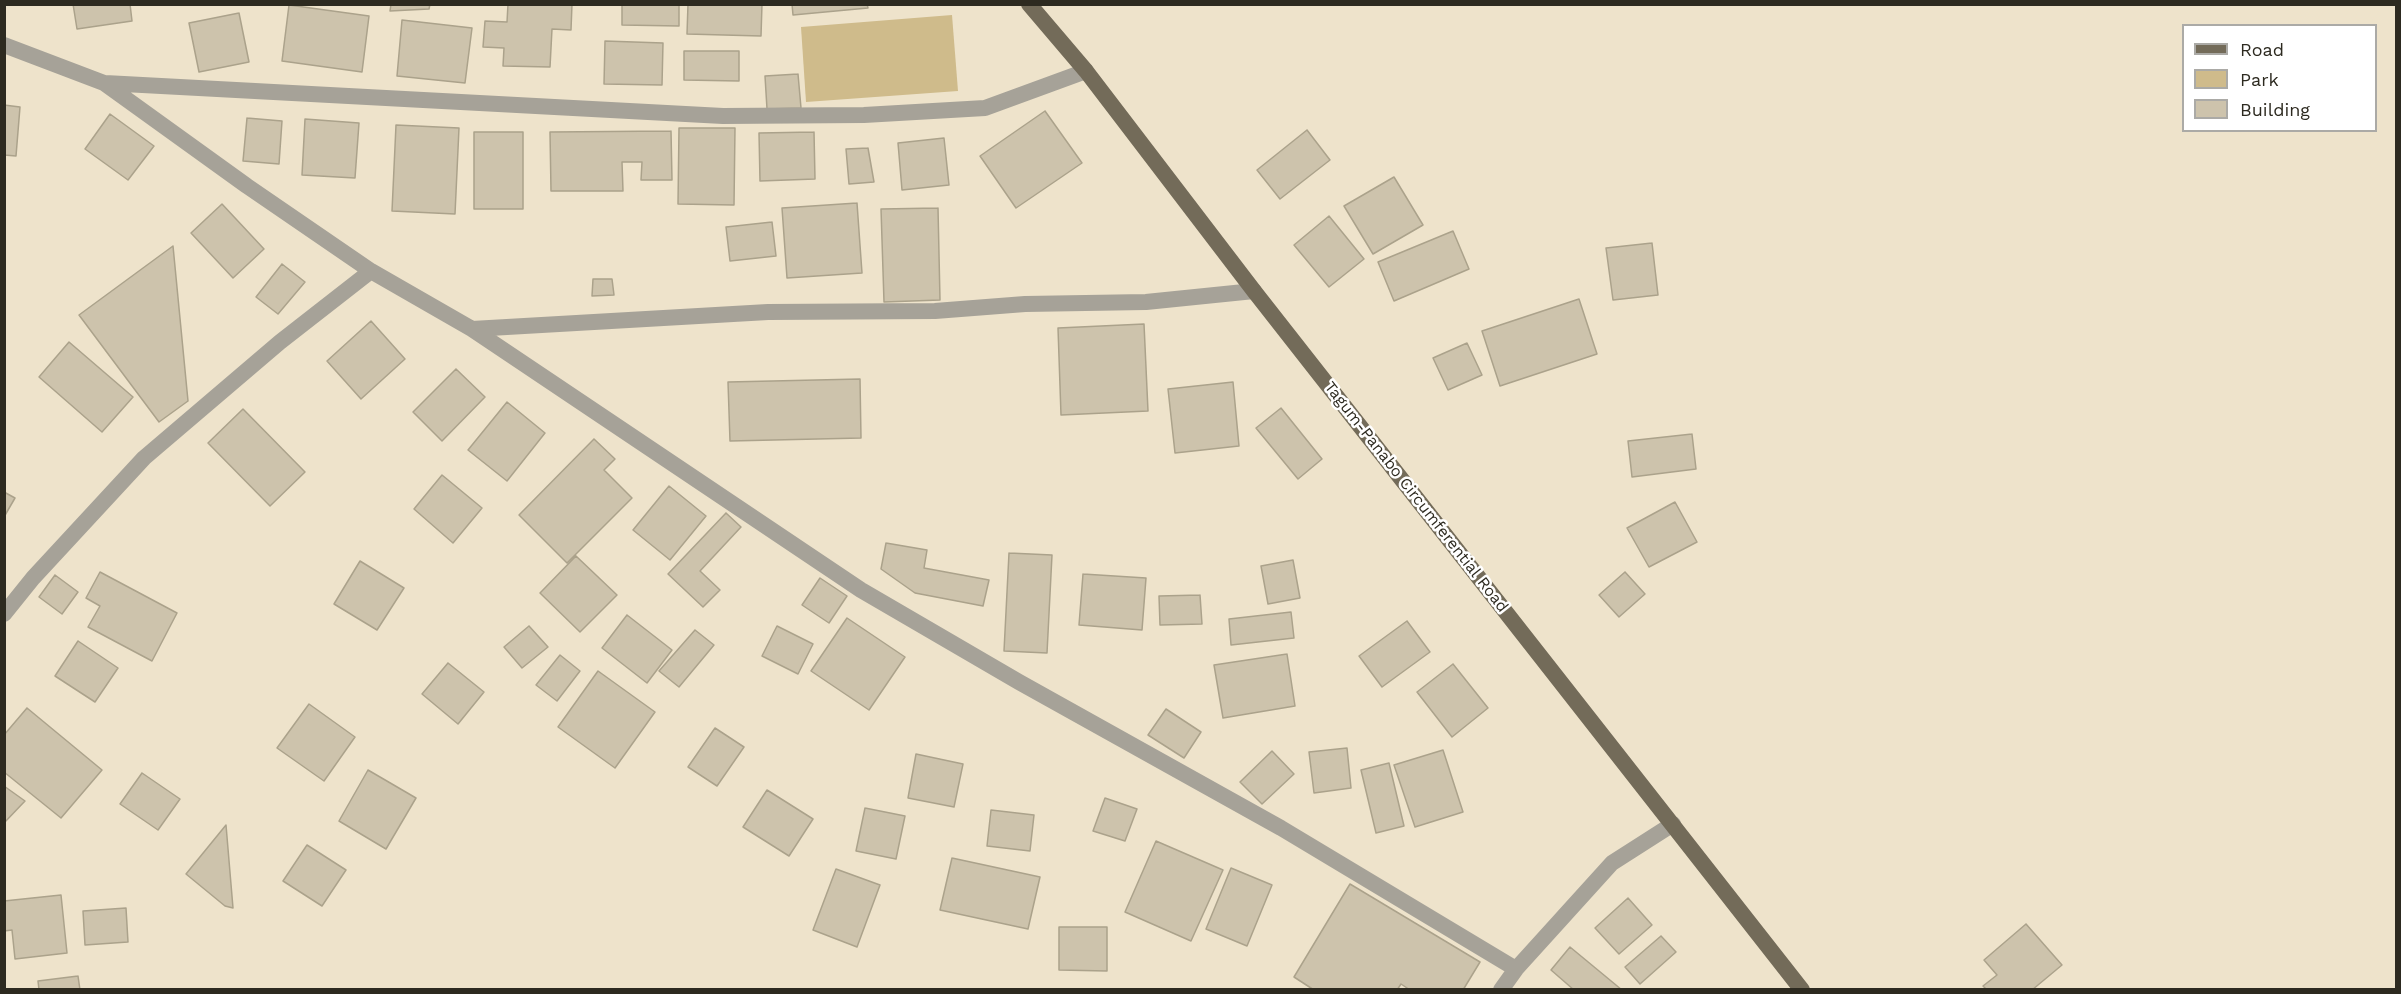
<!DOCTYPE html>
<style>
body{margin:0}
#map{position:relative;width:2401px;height:994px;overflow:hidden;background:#eee3cb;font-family:"Work Sans",sans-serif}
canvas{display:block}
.frame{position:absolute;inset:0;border:6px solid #2d2a20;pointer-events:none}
.legend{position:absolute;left:2182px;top:24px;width:195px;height:108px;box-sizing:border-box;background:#fff;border:2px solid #abaaa6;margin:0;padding:8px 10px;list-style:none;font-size:18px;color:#2d2a20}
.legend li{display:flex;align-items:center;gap:12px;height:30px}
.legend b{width:30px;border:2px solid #abaaa6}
</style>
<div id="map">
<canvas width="2401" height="994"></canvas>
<div class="frame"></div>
<ul class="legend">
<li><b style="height:8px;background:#736b59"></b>Road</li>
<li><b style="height:16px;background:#cfbb8b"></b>Park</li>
<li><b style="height:16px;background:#cdc3ac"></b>Building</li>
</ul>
</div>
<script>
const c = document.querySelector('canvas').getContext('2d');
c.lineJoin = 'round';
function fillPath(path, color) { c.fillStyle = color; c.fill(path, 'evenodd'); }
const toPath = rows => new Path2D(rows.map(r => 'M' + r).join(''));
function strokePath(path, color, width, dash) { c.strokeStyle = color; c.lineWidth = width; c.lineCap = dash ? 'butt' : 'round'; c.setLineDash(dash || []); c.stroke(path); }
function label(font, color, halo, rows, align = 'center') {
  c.font = font + ' "Work Sans",sans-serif'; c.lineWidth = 5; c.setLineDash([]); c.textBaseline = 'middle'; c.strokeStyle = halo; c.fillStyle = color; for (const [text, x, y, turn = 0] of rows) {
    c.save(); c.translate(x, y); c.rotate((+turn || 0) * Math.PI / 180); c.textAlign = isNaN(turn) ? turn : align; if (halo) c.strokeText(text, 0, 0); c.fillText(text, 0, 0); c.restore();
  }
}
fillPath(toPath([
 [952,15,958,91,806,102,801,27]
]), '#cfbb8b');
const building = toPath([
 [73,4,130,4,132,21,77,29,73,4],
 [391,4,430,4,429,9,390,11,391,4],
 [508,4,572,4,571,30,552,29,550,67,503,66,504,48,483,47,485,21,507,22,508,4],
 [622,4,679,4,679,26,622,25,622,4],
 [688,4,762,4,761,36,687,34,688,4],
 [792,4,867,4,868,8,793,15,792,4],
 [289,5,369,16,362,72,282,61,289,5],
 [239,13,249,62,199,72,189,23,239,13],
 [402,20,472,28,465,83,397,76,402,20],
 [605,41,663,43,662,85,604,84,605,41],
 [684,51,739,51,739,81,684,80,684,51],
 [798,74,801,108,767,109,765,76,798,74],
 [4,105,20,107,16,156,4,155,4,105],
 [1045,111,1082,163,1016,208,980,156,1045,111],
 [110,114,154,146,128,180,85,149,110,114],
 [247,118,282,121,279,164,243,161,247,118],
 [305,119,359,123,355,178,302,175,305,119],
 [396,125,459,128,455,214,392,211,396,125],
 [679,128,735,128,734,205,678,204,679,128],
 [1307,130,1330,160,1280,199,1257,170,1307,130],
 [671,131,672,180,641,180,642,162,622,162,623,191,551,191,550,132,671,131],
 [474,132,523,132,523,209,474,209,474,132],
 [814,132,815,179,760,181,759,133,814,132],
 [944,138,949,185,902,190,898,143,944,138],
 [868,148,874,182,849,184,846,149,868,148],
 [1394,177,1423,225,1373,254,1344,206,1394,177],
 [857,203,862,273,787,278,782,208,857,203],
 [222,204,264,249,233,278,191,233,222,204],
 [938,208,940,300,884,302,881,209,938,208],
 [1329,216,1364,259,1329,287,1294,245,1329,216],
 [772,222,776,256,730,261,726,227,772,222],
 [1453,231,1469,269,1394,301,1378,262,1453,231],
 [1652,243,1658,295,1613,300,1606,248,1652,243],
 [173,246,188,401,159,422,79,315,173,246],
 [282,264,305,282,278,314,256,297,282,264],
 [593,279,612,279,614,295,592,296,593,279],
 [1579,299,1597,354,1500,386,1482,331,1579,299],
 [371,321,405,359,361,399,327,361,371,321],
 [1144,324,1148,411,1061,415,1058,328,1144,324],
 [69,342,133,397,102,432,39,377,69,342],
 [1467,343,1482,375,1448,390,1433,358,1467,343],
 [456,369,485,397,442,441,413,412,456,369],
 [860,379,861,438,730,441,728,382,860,379],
 [1233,382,1239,446,1175,453,1168,389,1233,382],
 [507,402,545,433,507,481,468,450,507,402],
 [1281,408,1322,459,1298,479,1256,428,1281,408],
 [243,409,305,472,270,506,208,443,243,409],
 [1692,434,1696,469,1632,477,1628,441,1692,434],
 [594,439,615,459,604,470,632,498,567,563,519,515,594,439],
 [442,475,482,508,453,543,414,509,442,475],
 [669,486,706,516,670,560,633,530,669,486],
 [4,492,15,498,4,517,4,492],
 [1675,502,1697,542,1649,567,1627,528,1675,502],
 [726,513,741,527,700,571,720,590,703,607,668,574,726,513],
 [886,543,927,550,924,568,989,580,983,606,915,593,881,569,886,543],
 [1009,553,1052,555,1047,653,1004,651,1009,553],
 [576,556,617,595,580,632,540,593,576,556],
 [1293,560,1300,598,1268,604,1261,566,1293,560],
 [360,561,404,588,377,630,334,604,360,561],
 [100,572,177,613,152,661,88,627,100,606,86,598,100,572],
 [1625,572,1645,594,1619,617,1599,595,1625,572],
 [1083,574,1146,578,1142,630,1079,625,1083,574],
 [55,575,78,592,62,614,39,597,55,575],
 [820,578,847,596,829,623,802,605,820,578],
 [1200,595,1202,624,1160,625,1159,596,1200,595],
 [1291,612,1294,638,1231,645,1229,619,1291,612],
 [627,615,672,650,647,683,602,648,627,615],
 [847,618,905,657,869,710,811,671,847,618],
 [1407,621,1430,652,1382,687,1359,656,1407,621],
 [529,626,548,647,522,668,504,647,529,626],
 [777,626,813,644,798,674,762,656,777,626],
 [695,630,714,645,679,687,659,671,695,630],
 [78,641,118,668,95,702,55,676,78,641],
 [1287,654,1295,706,1223,718,1214,665,1287,654],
 [560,655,580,671,557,701,536,685,560,655],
 [448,663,484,692,458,724,422,694,448,663],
 [1453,664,1488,708,1452,737,1417,692,1453,664],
 [598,671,655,712,615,768,558,727,598,671],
 [309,704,355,737,324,781,277,748,309,704],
 [27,708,102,770,61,818,4,772,4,735,27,708],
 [1166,709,1201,732,1184,758,1148,735,1166,709],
 [715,728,744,747,717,786,688,767,715,728],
 [1347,748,1351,788,1314,793,1309,752,1347,748],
 [1443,750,1463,812,1415,827,1394,765,1443,750],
 [1272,751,1294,774,1262,804,1240,782,1272,751],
 [916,754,963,764,954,807,908,798,916,754],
 [1389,763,1404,826,1376,833,1361,770,1389,763],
 [368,770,416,798,386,849,339,821,368,770],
 [142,773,180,799,158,830,120,804,142,773],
 [4,786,25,801,4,823,4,786],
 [767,790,813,819,789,856,743,827,767,790],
 [1105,798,1137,809,1125,841,1093,831,1105,798],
 [865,808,905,816,896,859,856,851,865,808],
 [991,810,1034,815,1030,851,987,846,991,810],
 [226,825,233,908,225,906,186,874,226,825],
 [1156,841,1223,870,1191,941,1125,912,1156,841],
 [307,845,346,870,322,906,283,881,307,845],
 [952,858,1040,877,1028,929,940,910,952,858],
 [1231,868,1272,885,1247,946,1206,929,1231,868],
 [836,869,880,885,857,947,813,930,836,869],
 [1350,884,1480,962,1463,990,1410,990,1401,984,1397,990,1314,990,1294,977,1350,884],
 [61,895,67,953,15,959,12,930,4,931,4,901,61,895],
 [1628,898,1652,925,1619,954,1595,928,1628,898],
 [126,908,128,942,85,945,83,911,126,908],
 [2026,924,2062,965,2032,990,1987,990,1983,986,1997,975,1984,960,2026,924],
 [1059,927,1107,927,1107,971,1059,970,1059,927],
 [1661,936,1676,952,1640,984,1625,967,1661,936],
 [1570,947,1622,990,1574,990,1551,970,1570,947],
 [78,976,80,990,39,990,38,981,78,976]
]);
fillPath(building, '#cdc3ac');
strokePath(building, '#aba28b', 1.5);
strokePath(toPath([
 [4,45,104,83,247,186,371,271,472,329,861,590,1019,682,1281,828,1516,969],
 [105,83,723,116,864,115,985,108,1086,71],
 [472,329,768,312,935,311,1025,304,1146,302,1254,291],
 [4,614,33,578,144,458,280,342,371,271],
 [1501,990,1516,969,1612,863,1673,824]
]), '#a6a298', 16);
strokePath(toPath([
 [1029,4,1086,71,1254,291,1802,990]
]), '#736b59', 16);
label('16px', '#2d2a20', '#fff', [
 ["Tagum-Panabo Circumferential Road",1416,497,52]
]);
</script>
